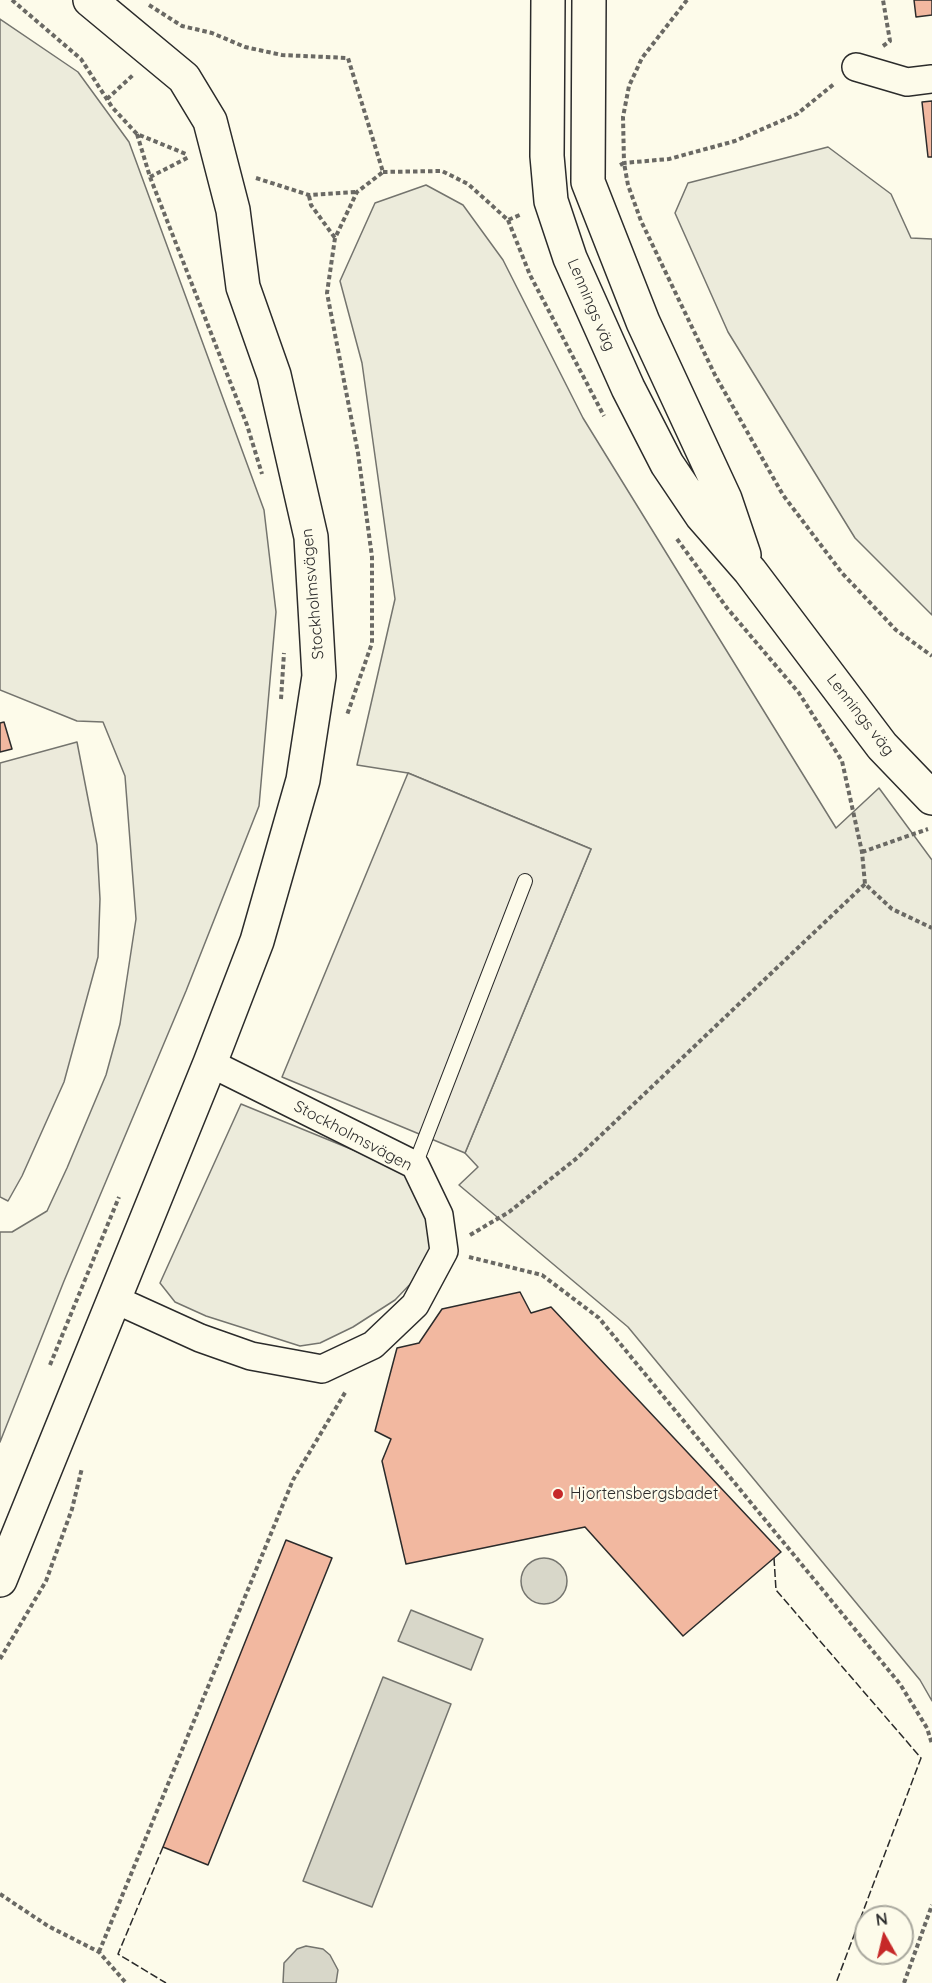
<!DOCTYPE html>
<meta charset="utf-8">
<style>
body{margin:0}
#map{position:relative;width:932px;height:1983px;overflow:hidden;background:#fdfbea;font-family:Quicksand,sans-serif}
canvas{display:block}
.north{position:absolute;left:854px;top:1905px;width:60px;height:60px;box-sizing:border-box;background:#fdfbea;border:2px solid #a9a89e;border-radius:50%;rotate:352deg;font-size:16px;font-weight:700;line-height:24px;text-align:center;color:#2b2b2b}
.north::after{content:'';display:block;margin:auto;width:21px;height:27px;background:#c62828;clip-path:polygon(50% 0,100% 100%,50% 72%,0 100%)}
</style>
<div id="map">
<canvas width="932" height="1983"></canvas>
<div class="north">N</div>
</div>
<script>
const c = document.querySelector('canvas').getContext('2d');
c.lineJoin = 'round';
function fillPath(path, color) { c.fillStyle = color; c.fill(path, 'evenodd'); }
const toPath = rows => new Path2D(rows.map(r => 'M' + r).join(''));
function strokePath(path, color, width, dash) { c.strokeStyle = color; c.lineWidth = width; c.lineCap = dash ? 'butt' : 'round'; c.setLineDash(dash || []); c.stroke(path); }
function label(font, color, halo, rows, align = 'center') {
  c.font = font + ' Quicksand,sans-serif'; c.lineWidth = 4.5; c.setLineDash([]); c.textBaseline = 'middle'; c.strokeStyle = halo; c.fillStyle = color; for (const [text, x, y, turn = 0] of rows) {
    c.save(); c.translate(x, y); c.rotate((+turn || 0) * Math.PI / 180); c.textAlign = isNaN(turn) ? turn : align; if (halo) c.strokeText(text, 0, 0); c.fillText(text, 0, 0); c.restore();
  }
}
const green = toPath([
 [0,19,78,72,129,142,264,510,276,612,259,806,186,991,64,1281,0,1442,0,1232,12,1232,47,1211,67,1168,106,1075,120,1024,136,919,125,776,103,722,77,721,0,690,0,19],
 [828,147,891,194,911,238,932,239,932,615,855,538,728,332,675,213,688,183,828,147],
 [426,185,463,205,503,260,583,418,836,828,879,788,932,860,932,1701,920,1680,628,1327,459,1185,478,1167,465,1153,591,849,408,773,357,765,395,599,362,363,340,281,375,203,426,185],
 [241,1104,429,1181,432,1253,418,1276,395,1300,353,1327,320,1343,300,1346,206,1316,175,1302,160,1283,241,1104]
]);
fillPath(green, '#ecebdb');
strokePath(green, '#74746e', 1.5);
const parking = toPath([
 [77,742,97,845,100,899,98,957,64,1082,22,1176,8,1201,0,1197,0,763,77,742],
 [408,773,591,849,465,1153,282,1077,408,773]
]);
fillPath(parking, '#eceadb');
strokePath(parking, '#74746e', 1.5);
const water = toPath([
 '521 1581a23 23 0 1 1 46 0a23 23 0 1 1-46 0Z',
 [411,1610,483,1639,471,1670,398,1641,411,1610],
 [383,1677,451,1704,372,1907,303,1881,383,1677],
 [306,1946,323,1949,330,1955,338,1970,336,1983,283,1983,284,1963,297,1949,306,1946]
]);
fillPath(water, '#d8d7c9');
strokePath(water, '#74746e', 1.5);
const building = toPath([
 [914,0,932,0,932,15,916,17,914,0],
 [932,101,932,157,928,157,922,102,932,101],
 [4,722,12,749,0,752,0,723,4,722],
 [520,1292,531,1313,551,1307,781,1552,683,1636,585,1527,406,1564,382,1461,391,1439,375,1431,397,1348,419,1343,442,1309,520,1292],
 [286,1540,332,1558,208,1865,163,1847,286,1540]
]);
fillPath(building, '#f2b8a0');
strokePath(building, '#2b2b2b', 1.5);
const service = toPath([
 [415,1165,525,881]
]);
const minor = toPath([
 [856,67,907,82,932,79],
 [114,1299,200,1338,251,1356,322,1369,373,1345,415,1305,444,1251,439,1215,415,1165,210,1063]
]);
const tertiary = toPath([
 [0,1580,210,1063,257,941,303,780,319,676,311,537,274,375,243,287,233,210,210,121,184,78,90,0]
]);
const secondary = toPath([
 [548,0,547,156,551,201,570,258,628,388,667,464,702,516,750,571,882,746,932,798],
 [589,0,588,182,643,322,725,499,744,555]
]);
strokePath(service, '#2b2b2b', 16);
strokePath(minor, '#2b2b2b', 30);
strokePath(tertiary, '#2b2b2b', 36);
strokePath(secondary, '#2b2b2b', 36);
strokePath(toPath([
 [12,0,81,59,112,107,137,134,186,154],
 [687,0,642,58,629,86,623,117,624,163,669,159,735,141,797,114,834,84],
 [149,5,182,26,212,33,245,47,282,55,348,58,383,172,357,192,335,238,327,293,358,453,372,557,372,643,347,715],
 [883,46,890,41,883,0],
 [107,99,133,75],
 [137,134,150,177,247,425,262,474],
 [620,165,624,163,628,185,641,221,715,375,783,495,842,573,896,630,932,656],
 [383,172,442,171,468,184,508,220,522,214],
 [150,177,189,157],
 [256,178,309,195,356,192],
 [309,196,311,205,335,238],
 [508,220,530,275,604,416],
 [677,539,727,608,799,693,842,761,862,852,865,884,892,909,932,928],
 [281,699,284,653],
 [862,852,928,829],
 [470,1235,509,1212,577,1158,865,884],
 [469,1257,542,1275,599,1318,900,1684,927,1728,932,1744],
 [50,1365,119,1197],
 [0,1659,46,1581,72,1509,82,1468],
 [0,1894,48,1926,99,1952,126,1983],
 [99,1952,293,1480,346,1391],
 [904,1983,932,1905]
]), '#6a6964', 4, [4.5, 3]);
strokePath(service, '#fdfbea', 14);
strokePath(minor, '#fdfbea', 27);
strokePath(tertiary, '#fdfbea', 33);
strokePath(secondary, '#fdfbea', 33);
strokePath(toPath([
 [774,1558,776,1590,921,1758,836,1983],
 [163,1847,118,1954,166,1983]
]), '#2b2b2b', 1.5, [8, 3]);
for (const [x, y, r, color] of [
 [558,1494,6,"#c62828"]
]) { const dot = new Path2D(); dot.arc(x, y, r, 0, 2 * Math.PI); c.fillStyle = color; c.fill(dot); strokePath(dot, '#fdfbea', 2); }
label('16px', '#2b2b2b', '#fdfbea', [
 ["Lennings väg",591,305,67],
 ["Stockholmsvägen",313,594,-95],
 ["Lennings väg",860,715,52],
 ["Stockholmsvägen",353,1136,28]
]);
label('16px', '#2b2b2b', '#fdfbea', [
 ["Hjortensbergsbadet",570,1494]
], 'left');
</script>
